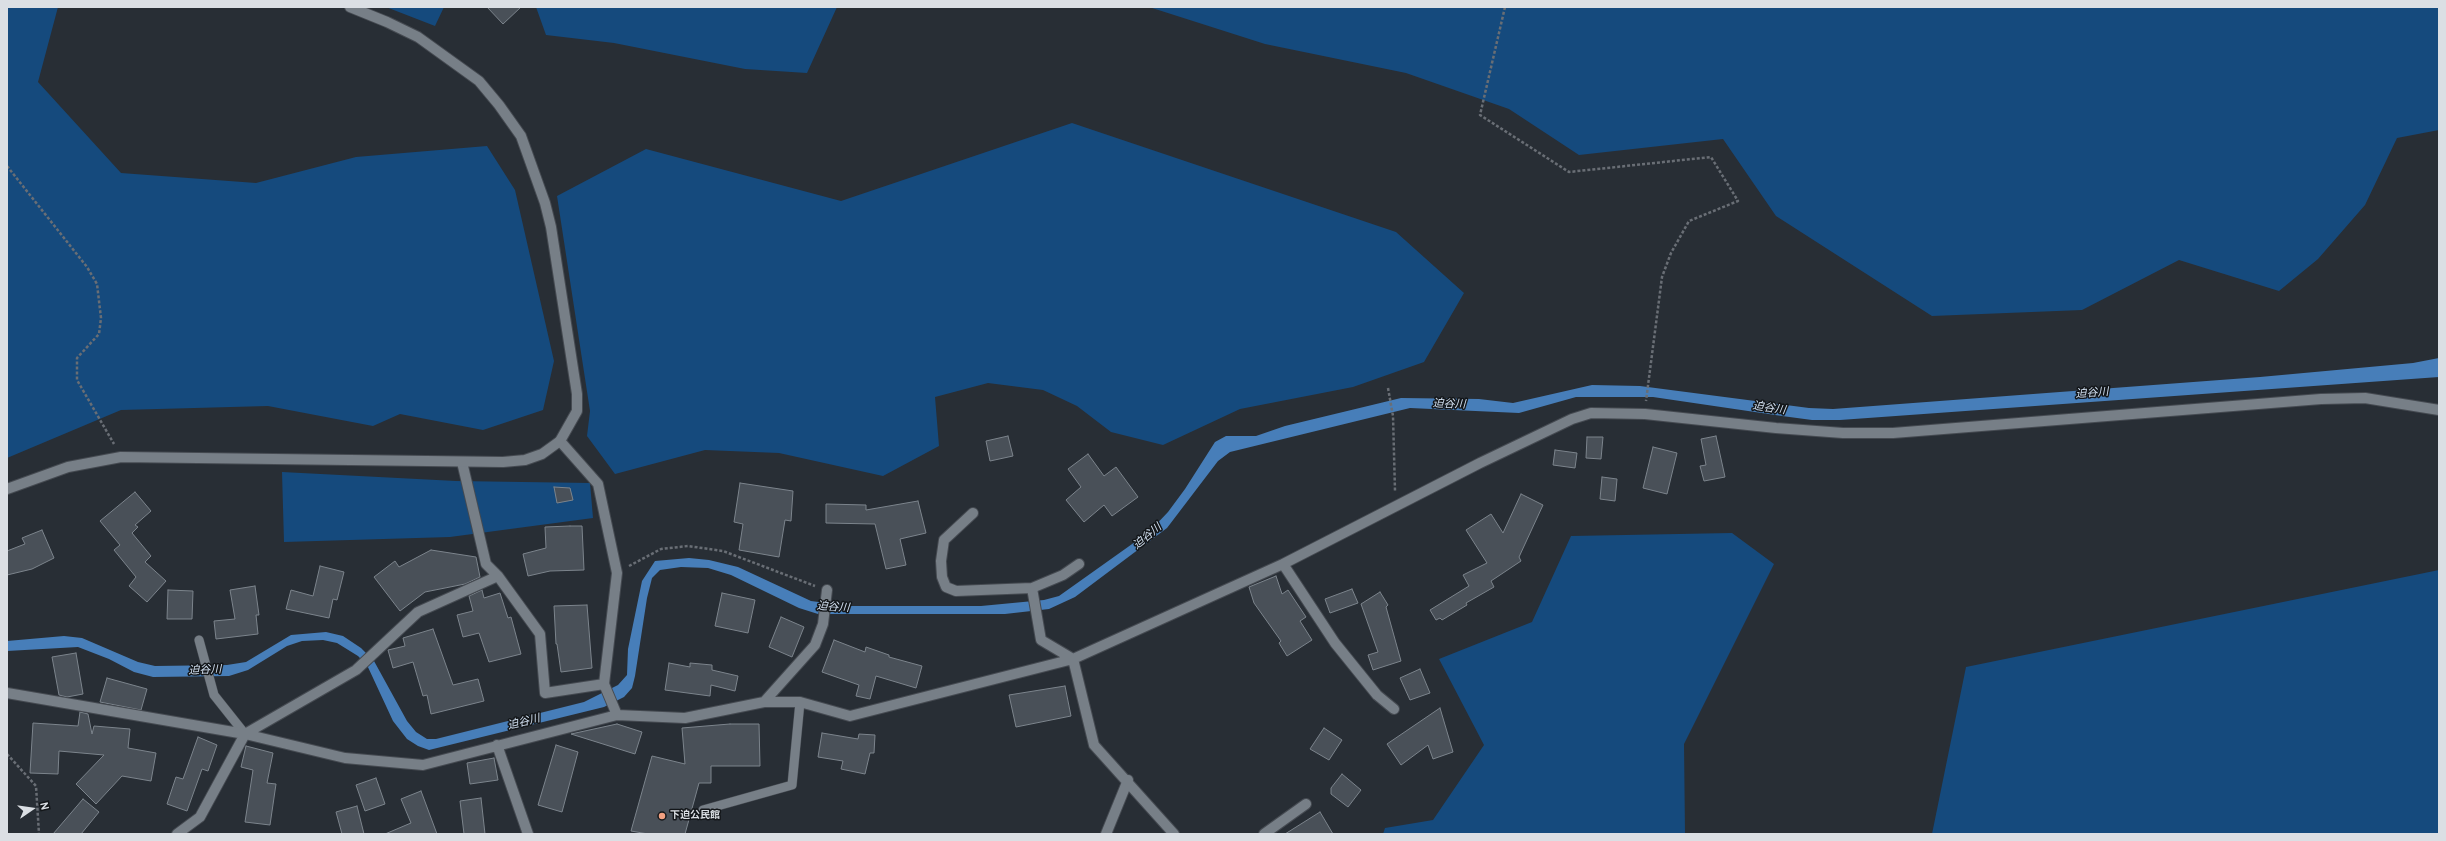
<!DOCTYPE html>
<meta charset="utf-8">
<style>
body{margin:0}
#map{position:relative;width:2446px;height:841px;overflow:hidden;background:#282e35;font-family:Overpass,sans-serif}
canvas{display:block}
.frame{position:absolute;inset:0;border:8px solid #dbdfe4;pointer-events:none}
.north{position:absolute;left:12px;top:789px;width:40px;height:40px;-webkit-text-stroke:3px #131619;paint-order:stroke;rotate:77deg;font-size:11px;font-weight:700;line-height:16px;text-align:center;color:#dbdfe4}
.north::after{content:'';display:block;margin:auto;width:14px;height:18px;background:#dbdfe4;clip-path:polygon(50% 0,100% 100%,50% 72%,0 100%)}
</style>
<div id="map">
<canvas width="2446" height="841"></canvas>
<div class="frame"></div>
<div class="north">N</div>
</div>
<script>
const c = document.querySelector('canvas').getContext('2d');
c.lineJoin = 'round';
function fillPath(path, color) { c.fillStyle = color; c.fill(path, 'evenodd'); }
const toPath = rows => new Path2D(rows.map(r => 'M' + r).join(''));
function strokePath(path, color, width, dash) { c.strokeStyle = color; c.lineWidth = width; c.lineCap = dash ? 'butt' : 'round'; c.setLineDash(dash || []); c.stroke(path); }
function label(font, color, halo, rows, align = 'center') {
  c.font = font + ' Overpass,"Noto Sans JP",sans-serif'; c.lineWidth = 3; c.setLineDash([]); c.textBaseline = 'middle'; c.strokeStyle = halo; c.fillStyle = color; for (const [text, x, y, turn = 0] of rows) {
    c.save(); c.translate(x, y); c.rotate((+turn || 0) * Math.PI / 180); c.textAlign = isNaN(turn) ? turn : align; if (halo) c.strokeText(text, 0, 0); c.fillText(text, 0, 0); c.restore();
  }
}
fillPath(toPath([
 [7,7,58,7,38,82,121,173,256,183,356,157,487,146,515,190,554,361,543,410,483,430,400,414,373,426,268,406,121,410,7,458],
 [386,7,444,7,435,26],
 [536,7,837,7,807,73,745,69,614,43,546,35],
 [1149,7,2439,7,2439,130,2397,138,2365,205,2318,259,2279,291,2179,260,2082,310,1932,316,1776,216,1723,139,1579,155,1509,109,1406,73,1265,44],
 [1072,123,1396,232,1464,293,1424,362,1353,387,1240,409,1163,445,1111,432,1077,406,1043,390,988,383,935,397,939,446,883,476,779,453,705,450,615,474,587,436,590,411,557,196,646,149,841,201],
 [282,472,456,481,590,483,593,518,450,537,284,542],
 [1732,533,1774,564,1684,744,1685,834,1383,834,1385,828,1433,820,1484,745,1439,659,1532,622,1571,536],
 [2439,570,2439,834,1932,834,1966,667]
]), '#154a7d');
fillPath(toPath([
 [2439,358,2439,377,1840,420,1812,420,1782,416,1653,397,1576,397,1519,413,1410,408,1230,452,1218,461,1167,528,1075,597,1049,609,1005,614,818,614,799,608,731,575,708,568,681,567,660,570,652,578,647,598,635,676,632,688,624,697,604,707,429,750,418,746,407,739,393,721,367,665,358,656,337,643,323,640,302,641,287,646,248,670,229,676,153,677,134,672,109,659,78,647,7,651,7,641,64,636,82,638,138,662,155,666,227,665,246,662,291,635,326,632,343,636,361,648,374,661,407,721,416,732,427,739,436,739,584,702,618,685,627,675,628,649,642,581,655,561,689,558,709,560,738,567,811,601,848,606,981,606,1044,600,1059,596,1149,532,1168,512,1185,489,1215,442,1226,436,1256,436,1285,426,1401,398,1479,399,1513,403,1592,385,1640,386,1809,408,1833,409,2260,377,2413,363]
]), '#477eb9');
const building = toPath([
 [487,7,521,7,503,24,487,7],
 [1008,436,1013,456,990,461,986,441,1008,436],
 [1716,436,1725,477,1704,481,1700,466,1706,465,1701,439,1716,436],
 [1587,437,1603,437,1601,459,1586,458,1587,437],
 [1653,447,1677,453,1667,494,1643,488,1653,447],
 [1555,450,1577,453,1575,468,1553,465,1555,450],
 [1088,454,1104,476,1116,467,1138,497,1112,516,1104,505,1084,522,1066,500,1081,487,1068,469,1088,454],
 [1602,477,1617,479,1615,501,1600,499,1602,477],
 [740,483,793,491,791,521,785,520,779,557,739,550,743,524,734,522,740,483],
 [554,487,570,488,573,500,557,503,554,487],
 [135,492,151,511,135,525,138,527,132,533,151,556,145,562,166,581,147,602,129,586,136,577,114,550,120,545,100,521,135,492],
 [1521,494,1543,505,1519,557,1521,561,1491,581,1494,587,1466,603,1467,605,1442,620,1440,618,1436,620,1430,610,1469,586,1463,575,1487,563,1466,530,1491,514,1503,533,1521,494],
 [918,501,926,533,900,539,906,565,886,569,875,524,826,523,826,504,866,505,866,510,918,501],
 [570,526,582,526,584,570,550,571,528,576,523,554,546,548,545,527,570,526],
 [42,530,54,558,32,569,7,575,7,551,25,544,22,538,42,530],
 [431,550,476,557,480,577,465,584,425,592,400,611,374,577,395,561,399,567,431,550],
 [320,566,344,572,337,600,333,599,329,618,286,609,291,590,313,596,320,566],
 [1276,576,1282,594,1288,590,1306,617,1300,621,1312,640,1287,656,1279,643,1281,641,1254,603,1249,587,1276,576],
 [255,586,259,615,256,615,258,634,216,639,214,621,235,619,230,590,255,586],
 [1352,589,1358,603,1330,613,1325,599,1352,589],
 [168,590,193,591,192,619,167,619,168,590],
 [482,590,484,598,500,593,508,618,511,617,521,654,489,662,479,633,463,637,457,615,473,611,469,596,482,590],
 [1380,592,1388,605,1386,607,1401,661,1373,670,1368,655,1378,652,1361,604,1380,592],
 [722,593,755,600,748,633,715,626,722,593],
 [587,605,592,668,561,672,557,644,556,644,554,606,587,605],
 [781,617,804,627,792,657,769,647,781,617],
 [433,629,453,685,478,679,484,701,431,714,427,695,423,696,413,662,393,668,388,650,405,646,403,638,433,629],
 [834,640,865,652,866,647,889,655,889,657,922,666,916,688,876,676,870,699,856,696,859,685,822,672,834,640],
 [76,653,83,694,67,697,59,695,52,657,76,653],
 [669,663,690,667,690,663,712,665,712,670,738,676,735,691,711,685,710,696,665,690,669,663],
 [1420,669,1430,693,1410,700,1400,678,1420,669],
 [107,678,147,689,141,710,100,702,107,678],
 [1065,686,1071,716,1016,727,1009,695,1065,686],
 [1440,708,1453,752,1433,759,1428,745,1401,765,1387,744,1440,708],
 [80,712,88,714,92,734,94,726,130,729,128,748,156,753,151,781,122,776,96,804,76,784,104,755,59,751,58,774,30,773,33,723,78,726,80,712],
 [617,724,642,732,635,754,571,734,617,724],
 [730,724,759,724,760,766,711,766,711,783,699,783,685,834,648,834,631,831,652,756,685,764,682,728,730,724],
 [1324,728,1342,740,1329,760,1310,749,1324,728],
 [822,733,858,739,859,734,875,735,874,753,870,753,865,774,841,769,843,761,818,757,822,733],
 [198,737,217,745,208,771,202,769,187,811,167,804,176,777,183,779,198,737],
 [556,745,578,752,562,812,538,805,556,745],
 [246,746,273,753,267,783,276,784,270,825,245,822,253,770,241,767,246,746],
 [494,758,498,780,470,784,467,763,494,758],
 [1342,774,1361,790,1348,807,1331,794,1331,788,1342,774],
 [376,778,385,804,365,811,356,785,376,778],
 [421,791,437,834,385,834,411,823,401,799,421,791],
 [481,798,485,834,464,834,460,801,481,798],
 [83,799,99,812,81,834,53,834,83,799],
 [357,806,364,834,342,834,336,812,357,806],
 [1320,812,1333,834,1285,834,1320,812]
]);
fillPath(building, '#495058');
strokePath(building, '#7c848c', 1);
const service = toPath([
 [199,640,214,695,245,734],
 [703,810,792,785,800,702]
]);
const minor = toPath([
 [560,441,598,484,617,573,604,684,617,715],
 [462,462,486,564,498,576,540,634,545,693,604,684],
 [973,513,944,540,941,561,942,577,946,587,956,591,1032,588,1063,575,1079,564],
 [1283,564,1335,643,1377,695,1394,709],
 [1032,588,1041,640,1073,659,1094,745,1174,834],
 [7,693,245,734,345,758,423,765,617,715,685,718,764,702,800,702,850,716,1073,659,1283,564,1480,463,1572,419,1591,413,1645,414,1776,428,1843,433,1893,433,2321,399,2365,398,2439,410],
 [764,702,815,645,823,624,827,590],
 [497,745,528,834],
 [177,834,200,817,245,734,356,670,418,612,498,576],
 [1106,834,1128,780],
 [1264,834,1306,804]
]);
const tertiary = toPath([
 [7,489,68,467,121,457,503,462,525,460,542,454,560,441,577,411,577,394,551,227,545,203,521,136,499,105,479,81,418,37,387,22,350,7]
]);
strokePath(service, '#454a51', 10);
strokePath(minor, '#454a51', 12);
strokePath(tertiary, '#454a51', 12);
strokePath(toPath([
 [1505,7,1480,115,1569,172,1711,157,1738,201,1689,221,1671,253,1662,277,1646,401],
 [7,166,87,267,97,284,101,318,99,334,77,358,77,380,114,444],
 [1388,388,1393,416,1395,491],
 [629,566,661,549,688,546,723,551,815,586],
 [7,754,36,786,39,834]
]), '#696e75', 2.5, [3, 2]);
strokePath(service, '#777f87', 9);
strokePath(minor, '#777f87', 10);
strokePath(tertiary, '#777f87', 10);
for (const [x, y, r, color] of [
 [662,816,4,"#f2a081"]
]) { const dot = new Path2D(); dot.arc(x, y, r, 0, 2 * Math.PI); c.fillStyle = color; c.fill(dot); strokePath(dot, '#131619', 1.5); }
label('bold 10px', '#dbdfe4', '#131619', [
 ["下迫公民館",670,816]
], 'left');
label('italic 11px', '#d2e0f1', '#131619', [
 ["迫谷川",2092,394,-4],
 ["迫谷川",1449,405,2],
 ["迫谷川",1769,409,8],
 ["迫谷川",1148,537,-40],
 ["迫谷川",833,608,4],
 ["迫谷川",205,671,-2],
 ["迫谷川",524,723,-14]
]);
</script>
